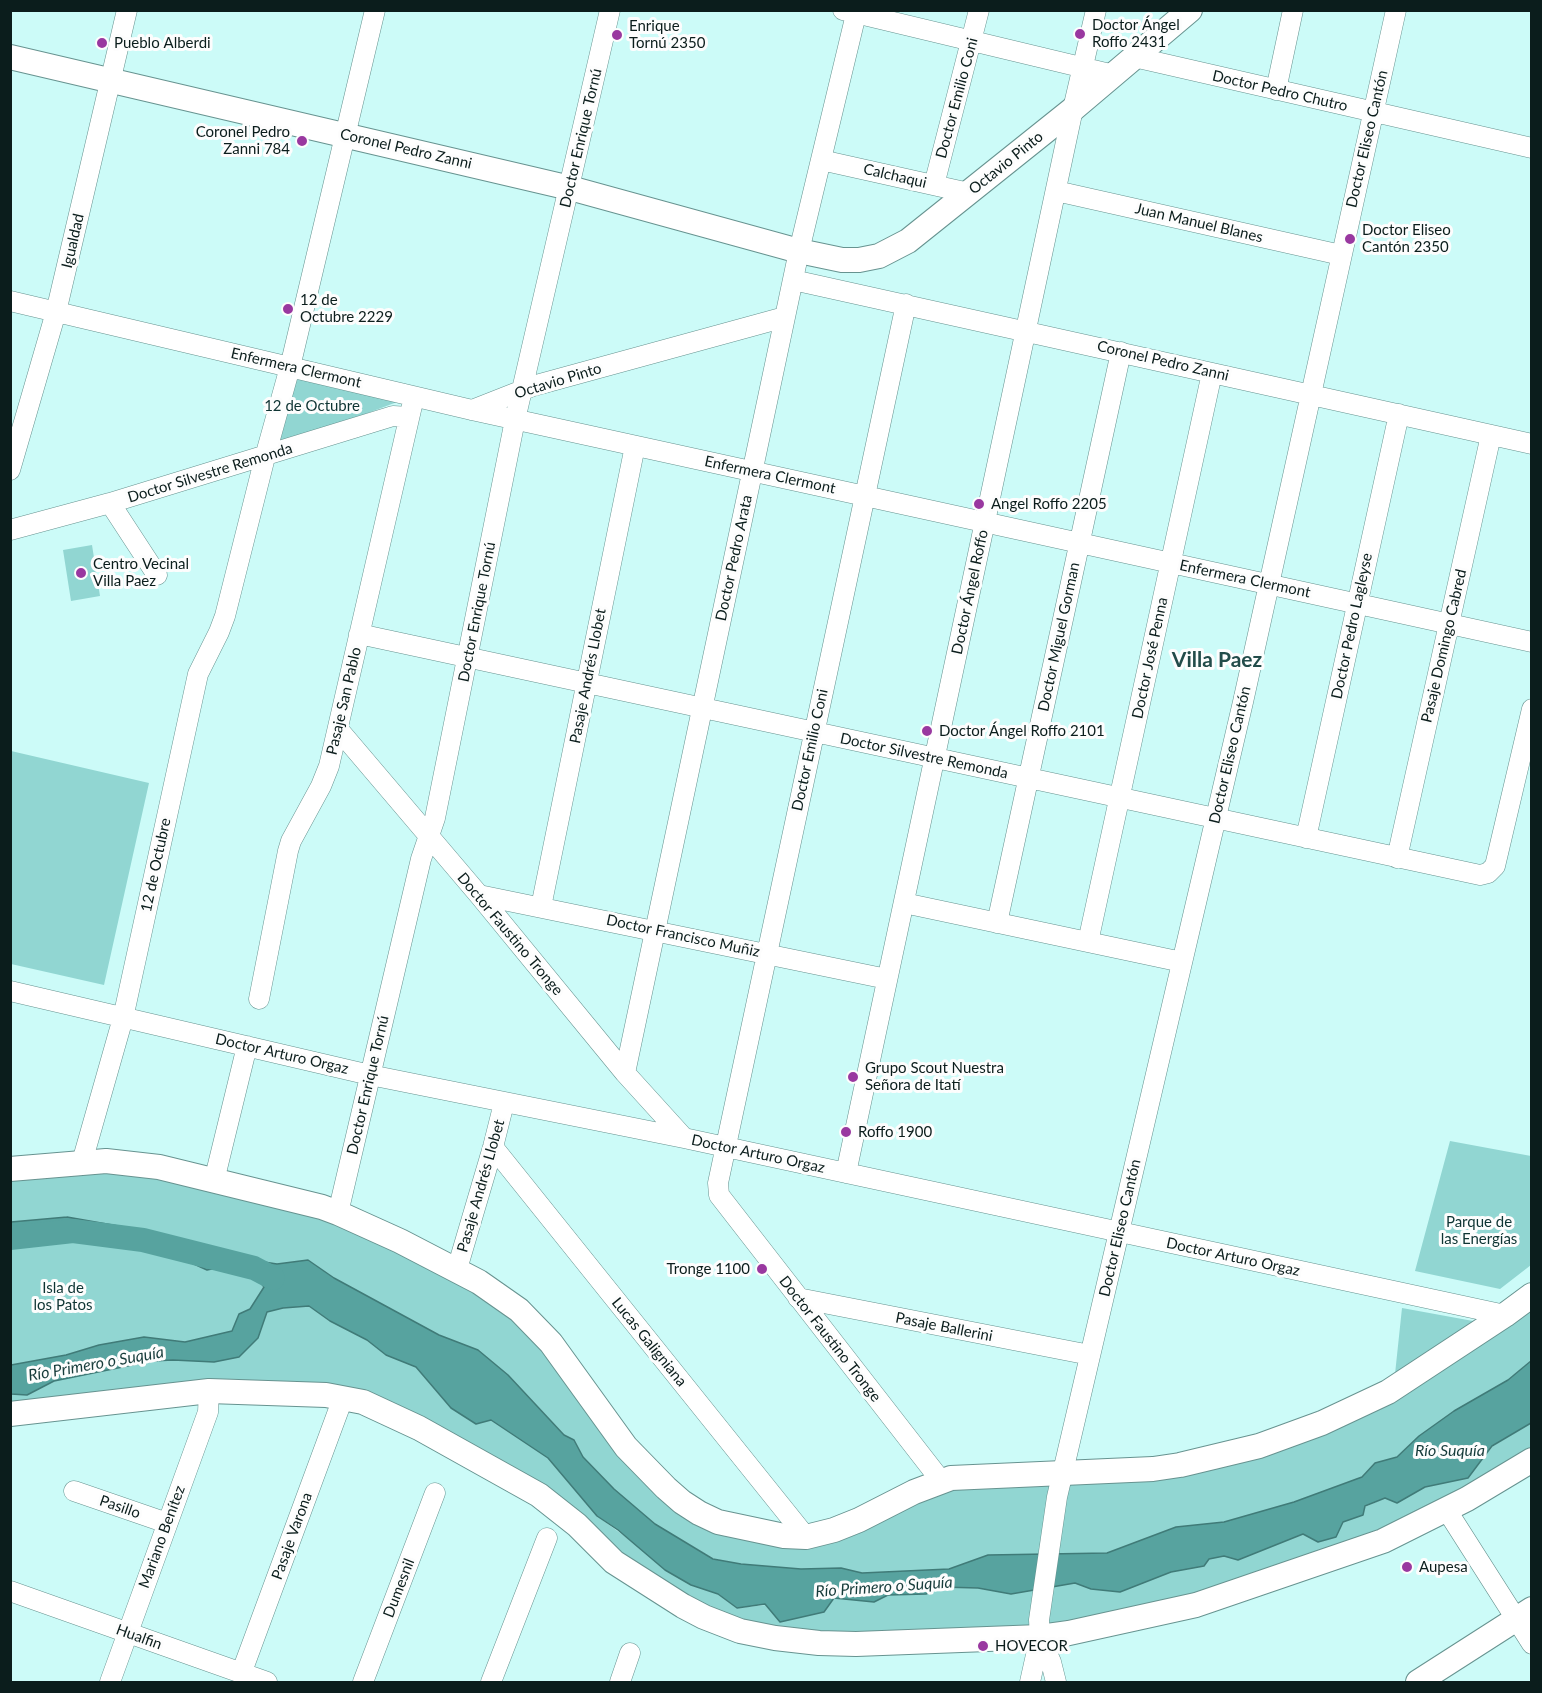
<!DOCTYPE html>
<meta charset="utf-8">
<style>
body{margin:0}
#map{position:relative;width:1542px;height:1693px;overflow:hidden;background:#ccfbf8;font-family:Lato,sans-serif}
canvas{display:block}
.frame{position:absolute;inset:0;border:12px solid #0b1d1c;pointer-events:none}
</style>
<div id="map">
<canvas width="1542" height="1693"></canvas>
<div class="frame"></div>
</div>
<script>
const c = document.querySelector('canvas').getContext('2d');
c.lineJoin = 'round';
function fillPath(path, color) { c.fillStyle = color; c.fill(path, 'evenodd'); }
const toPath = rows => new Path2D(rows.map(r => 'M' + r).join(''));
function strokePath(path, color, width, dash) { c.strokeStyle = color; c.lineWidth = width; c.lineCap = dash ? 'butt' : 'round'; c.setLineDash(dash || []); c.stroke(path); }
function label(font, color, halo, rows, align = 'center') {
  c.font = font + ' Lato,sans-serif'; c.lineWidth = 6; c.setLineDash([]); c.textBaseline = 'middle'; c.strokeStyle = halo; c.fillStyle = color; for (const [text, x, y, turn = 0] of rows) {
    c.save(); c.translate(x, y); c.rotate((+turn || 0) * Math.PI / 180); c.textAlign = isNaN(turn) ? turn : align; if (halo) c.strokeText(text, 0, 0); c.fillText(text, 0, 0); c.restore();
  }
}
fillPath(toPath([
 [293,374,405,399,275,448],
 [92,545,100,596,71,601,63,550],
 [11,751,149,783,104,985,11,964],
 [1450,1141,1531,1156,1531,1265,1500,1289,1415,1271],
 [82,1162,322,1207,519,1310,666,1488,784,1536,914,1492,1153,1469,1322,1423,1531,1295,1531,1360,1508,1380,1454,1411,1419,1436,1397,1457,1375,1463,1362,1477,1294,1502,1224,1522,1176,1527,1107,1553,988,1555,949,1569,862,1573,841,1568,801,1569,741,1564,714,1559,655,1524,614,1489,583,1457,574,1440,564,1435,508,1375,478,1350,439,1335,334,1278,308,1260,277,1264,264,1262,229,1251,195,1246,158,1233,67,1217,11,1222,11,1169],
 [110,1232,133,1236,207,1270,240,1263,253,1273,264,1287,250,1309,239,1314,232,1331,185,1342,144,1337,99,1345,66,1355,11,1365,11,1245,70,1238,87,1233],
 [309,1306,330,1321,367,1340,386,1355,416,1367,451,1408,491,1420,549,1458,597,1516,691,1585,718,1594,737,1608,834,1598,874,1602,888,1595,926,1594,941,1587,978,1588,1011,1594,1075,1583,1091,1589,1120,1592,1171,1572,1204,1566,1209,1559,1224,1556,1238,1560,1303,1534,1363,1515,1365,1507,1385,1498,1397,1503,1425,1487,1468,1477,1493,1446,1531,1423,1532,1460,1412,1528,1069,1633,856,1644,720,1623,563,1512,326,1395,11,1414,11,1394,27,1395,54,1381,152,1361,173,1360,258,1338,267,1312,283,1308],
 [1402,1308,1484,1323,1395,1374]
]), '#91d6d2');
const water = toPath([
 [67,1217,158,1233,195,1246,229,1251,264,1262,277,1264,308,1260,334,1278,439,1335,478,1350,508,1375,564,1435,574,1440,583,1457,614,1489,655,1524,713,1559,741,1564,801,1569,841,1568,862,1573,949,1569,988,1555,1107,1553,1176,1527,1224,1522,1294,1502,1362,1477,1375,1463,1397,1457,1419,1436,1454,1411,1508,1380,1532,1360,1531,1423,1492,1446,1468,1478,1425,1487,1397,1503,1385,1498,1365,1506,1363,1515,1343,1522,1336,1537,1318,1542,1303,1534,1238,1560,1224,1556,1209,1559,1204,1566,1171,1572,1120,1592,1091,1589,1075,1583,1011,1594,978,1588,941,1587,926,1594,888,1595,874,1602,834,1598,824,1612,780,1622,765,1604,737,1608,718,1594,691,1585,665,1570,618,1530,597,1516,548,1458,491,1420,476,1424,451,1408,416,1367,386,1355,367,1340,330,1321,309,1306,283,1308,267,1312,258,1338,239,1357,214,1362,173,1360,152,1361,54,1381,27,1395,11,1394,11,1365,66,1355,99,1345,144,1337,185,1342,232,1331,239,1314,250,1309,264,1287,253,1273,240,1263,207,1270,133,1236,110,1232,88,1233,70,1238,11,1245,11,1222,67,1217]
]);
fillPath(water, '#57a39f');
strokePath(water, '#407b78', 1.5);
strokePath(toPath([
 [10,1238,73,1231,143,1240,254,1268,273,1278]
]), '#57a39f', 24);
const minor = toPath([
 [843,10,1114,75],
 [1134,57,1532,148],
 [1276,90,1293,10],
 [821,160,969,193],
 [934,185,979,10],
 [1056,191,1341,255],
 [793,280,1532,444],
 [10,301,472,410,1532,642],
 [906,304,718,1183,719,1195,942,1482],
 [472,410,533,386,785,317],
 [10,470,56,312,127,10],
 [110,503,157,575],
 [10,530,110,503,393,416,409,417],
 [359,634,1480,875,1488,873,1495,866,1532,709],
 [338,729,479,895,625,1073,684,1138],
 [1306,838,1399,414],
 [1397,858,1491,435],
 [479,895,887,979],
 [904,903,1182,962],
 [541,907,635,446],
 [997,923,1121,352],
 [1088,942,1212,373],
 [10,991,370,1075,684,1138,1505,1315],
 [259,999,288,851,291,841,321,786,329,766,414,397],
 [625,1073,799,251,857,10],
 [493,1147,806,1537],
 [82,1162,123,1018,198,674,219,632,225,616,265,457,290,367,375,10],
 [846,1173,1073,109,1096,10],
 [214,1181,247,1046],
 [338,1213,421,859,435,818,515,420,610,10],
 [457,1269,493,1147,504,1103],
 [798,1298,1090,1355],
 [74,1491,167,1523],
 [1446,1509,1532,1644],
 [10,1591,267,1682],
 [241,1674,343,1398],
 [110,1682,208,1412,209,1391],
 [363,1682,435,1493],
 [491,1682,547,1538],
 [620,1682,630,1653],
 [1030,1682,1040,1637],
 [1056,1682,1051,1662,1040,1637,1039,1620,1057,1497,1243,702,1396,10]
]);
const major = toPath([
 [10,57,570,188,799,251,842,260,859,260,879,256,908,241,1073,109,1190,10],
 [10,1169,106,1161,159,1167,322,1207,338,1213,400,1241,479,1282,519,1310,551,1343,626,1447,666,1488,682,1502,699,1513,718,1522,784,1536,806,1537,834,1530,859,1520,914,1492,951,1478,1153,1469,1180,1465,1259,1446,1322,1423,1388,1392,1505,1315,1532,1295],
 [10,1414,209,1391,326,1395,363,1402,419,1428,539,1495,577,1525,614,1562,683,1606,704,1617,740,1631,775,1638,819,1643,856,1644,1040,1637,1069,1633,1196,1605,1383,1541,1467,1499,1532,1460],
 [1418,1682,1532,1609]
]);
strokePath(minor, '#679390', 21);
strokePath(major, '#679390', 26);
strokePath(minor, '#fff', 20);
strokePath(major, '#fff', 24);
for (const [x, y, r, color] of [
 [1080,34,6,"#9938a0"],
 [617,35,6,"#9938a0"],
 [102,43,6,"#9938a0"],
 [302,141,6,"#9938a0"],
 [1350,239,6,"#9938a0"],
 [288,309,6,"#9938a0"],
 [979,504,6,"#9938a0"],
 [81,573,6,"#9938a0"],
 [927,731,6,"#9938a0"],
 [853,1077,6,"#9938a0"],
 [846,1132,6,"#9938a0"],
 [762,1269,6,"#9938a0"],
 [1407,1567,6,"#9938a0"],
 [983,1646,6,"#9938a0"]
]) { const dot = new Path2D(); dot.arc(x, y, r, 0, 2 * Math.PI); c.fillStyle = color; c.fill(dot); strokePath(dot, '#fdfdfd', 2); }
label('15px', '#0b1d1c', '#fdfdfd', [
 ["Doctor Ángel",1092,25],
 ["Roffo 2431",1092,42],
 ["Enrique",629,26],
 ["Tornú 2350",629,43],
 ["Pueblo Alberdi",114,43],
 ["Coronel Pedro",290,132,"right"],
 ["Zanni 784",290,149,"right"],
 ["Doctor Eliseo",1362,230],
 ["Cantón 2350",1362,247],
 ["12 de",300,300],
 ["Octubre 2229",300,317],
 ["Angel Roffo 2205",991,504],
 ["Centro Vecinal",93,564],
 ["Villa Paez",93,581],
 ["Doctor Ángel Roffo 2101",939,731],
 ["Grupo Scout Nuestra",865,1068],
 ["Señora de Itatí",865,1085],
 ["Roffo 1900",858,1132],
 ["Tronge 1100",750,1269,"right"],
 ["Aupesa",1419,1567],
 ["HOVECOR",995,1646]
], 'left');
label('15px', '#0b1d1c', '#fdfdfd', [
 ["Doctor Pedro Chutro",1280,91,13],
 ["Doctor Emilio Coni",957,98,-75],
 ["Doctor Enrique Tornú",581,138,-77],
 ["Doctor Eliseo Cantón",1367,139,-77],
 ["Coronel Pedro Zanni",406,149,13],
 ["Octavio Pinto",1006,163,-39],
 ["Calchaqui",895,176,13],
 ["Juan Manuel Blanes",1199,223,13],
 ["Igualdad",73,241,-77],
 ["Coronel Pedro Zanni",1163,361,13],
 ["Enfermera Clermont",296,368,13],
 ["Octavio Pinto",558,381,-17],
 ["Doctor Silvestre Remonda",210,473,-17],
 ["Enfermera Clermont",770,475,12],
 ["Doctor Pedro Arata",734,558,-78],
 ["Enfermera Clermont",1245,579,12],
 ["Doctor Ángel Roffo",970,592,-78],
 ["Doctor Enrique Tornú",477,612,-79],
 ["Doctor Pedro Lagleyse",1352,626,-78],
 ["Doctor Miguel Gorman",1059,637,-78],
 ["Pasaje Domingo Cabred",1444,646,-77],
 ["Doctor José Penna",1150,658,-78],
 ["Pasaje Andrés Llobet",588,676,-79],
 ["Pasaje San Pablo",344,701,-77],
 ["Doctor Emilio Coni",810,750,-78],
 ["Doctor Eliseo Cantón",1230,755,-77],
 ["Doctor Silvestre Remonda",924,756,12],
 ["12 de Octubre",156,865,-78],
 ["Doctor Faustino Tronge",510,934,50],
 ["Doctor Francisco Muñiz",683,936,12],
 ["Doctor Arturo Orgaz",282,1054,13],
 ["Doctor Enrique Tornú",368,1085,-77],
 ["Doctor Arturo Orgaz",758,1154,12],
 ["Pasaje Andrés Llobet",481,1186,-74],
 ["Doctor Eliseo Cantón",1120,1228,-77],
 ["Doctor Arturo Orgaz",1233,1257,12],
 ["Pasaje Ballerini",944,1327,11],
 ["Doctor Faustino Tronge",830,1339,52],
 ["Lucas Galigniana",649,1342,51],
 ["Pasillo",120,1507,19],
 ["Pasaje Varona",292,1536,-70],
 ["Mariano Benítez",162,1537,-70],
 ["Dumesnil",399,1588,-69],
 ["Hualfin",139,1637,20]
]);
label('15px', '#0e3433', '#fdfdfd', [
 ["12 de Octubre",312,406],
 ["Parque de",1479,1222],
 ["las Energías",1479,1239],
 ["Isla de",63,1288],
 ["los Patos",63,1305]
]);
label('italic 16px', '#173c3b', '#fdfdfd', [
 ["Río Primero o Suquía",96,1364,-10],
 ["Río Suquía",1450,1451],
 ["Río Primero o Suquía",884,1587,-4]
]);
label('bold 21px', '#224c4a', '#fdfdfd', [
 ["Villa Paez",1217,660]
]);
</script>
